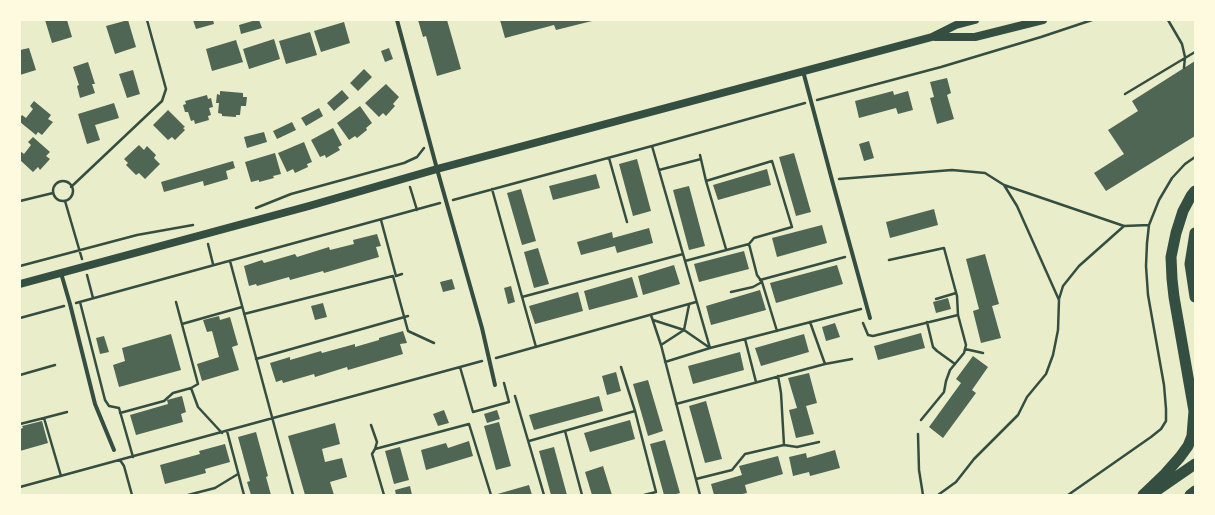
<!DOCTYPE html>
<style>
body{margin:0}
#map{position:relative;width:1215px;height:515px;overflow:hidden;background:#e9edc9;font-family:"Source Sans 3",sans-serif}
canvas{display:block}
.frame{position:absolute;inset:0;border:21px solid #fefae0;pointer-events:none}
</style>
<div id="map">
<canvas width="1215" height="515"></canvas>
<div class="frame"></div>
</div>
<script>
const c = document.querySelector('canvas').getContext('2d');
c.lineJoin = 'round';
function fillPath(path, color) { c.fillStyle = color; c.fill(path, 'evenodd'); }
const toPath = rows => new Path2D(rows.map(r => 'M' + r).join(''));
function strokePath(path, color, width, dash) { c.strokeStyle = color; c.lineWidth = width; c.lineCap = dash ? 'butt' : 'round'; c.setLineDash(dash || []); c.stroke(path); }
fillPath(toPath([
 [45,20,67,20,72,37,52,43],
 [128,20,136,47,115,54,106,26],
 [193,20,213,20,214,24,196,29],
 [256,20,259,20,262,28,241,34,239,25],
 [418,20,447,20,461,69,437,76,426,36,423,37],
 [500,20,592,20,592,21,556,30,554,25,505,38],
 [344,22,350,43,321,52,314,31],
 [310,32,317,55,286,64,279,41],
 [274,39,280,59,249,69,243,49],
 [236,40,243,62,212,71,206,49],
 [29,48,36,70,20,75,20,50],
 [389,48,393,59,385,62,381,51],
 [1195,61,1195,136,1106,191,1094,173,1124,154,1108,130,1138,111,1132,101],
 [88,62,95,84,92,84,95,93,80,98,77,86,79,85,73,67],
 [364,69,372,77,358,91,350,83],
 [133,70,140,94,127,98,119,74],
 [947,78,951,93,947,95,954,119,937,124,930,98,934,97,930,82],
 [386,84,399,97,393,104,395,106,386,116,383,113,379,117,365,103],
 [342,90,349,98,334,111,327,103],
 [220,91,243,93,243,97,247,97,246,106,241,106,240,115,236,115,236,117,222,116,222,114,218,113,219,103,216,103,217,94,220,95],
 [893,91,894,95,908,91,913,110,898,114,896,108,859,118,855,101],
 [207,95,208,99,211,98,213,107,209,108,211,115,208,116,209,120,195,124,194,120,191,121,188,112,185,112,183,105,186,104,185,101],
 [34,101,51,115,48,119,53,122,42,135,38,132,36,135,20,122,20,118,22,115,26,118,33,109,30,106],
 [114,103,119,118,95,125,100,140,87,144,78,114],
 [360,106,372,123,366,128,367,130,357,138,355,136,349,140,337,123],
 [319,108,323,116,306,126,301,118],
 [168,110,185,127,183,128,185,130,175,140,172,137,168,140,153,125],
 [292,122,296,130,277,139,273,131],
 [333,128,342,145,338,147,340,150,326,158,325,155,320,157,311,140],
 [264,132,267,142,247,148,244,137],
 [33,137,50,152,46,156,50,159,40,170,38,167,33,172,20,160,20,151,24,154,31,145,28,142],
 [869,141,874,158,864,161,859,144],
 [304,142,312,162,307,164,308,167,295,173,293,169,287,172,278,153],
 [139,145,144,150,147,146,156,155,154,158,160,164,145,179,139,173,136,175,126,165,128,163,124,159],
 [275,153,281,174,273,176,274,178,259,182,259,180,251,182,245,162],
 [794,153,811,212,796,216,779,157],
 [637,159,651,211,633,216,619,164],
 [233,161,235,168,226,171,228,179,204,186,203,181,164,192,161,182],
 [767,169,771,185,718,200,713,185],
 [596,174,600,188,553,200,549,186],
 [689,186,705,246,689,250,673,190],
 [521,189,536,241,522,245,507,193],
 [934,209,938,225,890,238,886,222],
 [822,225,827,243,777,257,772,238],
 [649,228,653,243,617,253,615,246,581,255,577,242,612,232,613,238],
 [377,234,381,246,376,247,379,257,324,273,323,271,290,280,289,277,257,286,256,284,249,286,244,266,262,260,264,263,295,254,297,257,329,247,330,250,354,244,353,240],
 [538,248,549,284,534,288,524,252],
 [744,251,749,269,699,282,694,264],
 [985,254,999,304,992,306,1001,338,981,343,973,311,979,309,966,259],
 [674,265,680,284,643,295,638,276],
 [837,265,843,284,776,303,770,283],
 [632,277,638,297,589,310,584,291],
 [452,279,455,289,443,292,440,282],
 [511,286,515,302,508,304,504,288],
 [760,290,766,310,711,325,706,306],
 [578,292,583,311,535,324,529,306],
 [948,298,951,309,936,313,933,302],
 [323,303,327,317,315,320,311,306],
 [219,316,220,320,230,317,238,345,232,347,239,370,202,381,197,364,219,357,212,331,207,332,203,320],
 [835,323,840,337,826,341,822,327],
 [403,331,407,343,400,344,403,354,348,370,347,367,315,377,314,374,283,383,282,380,276,382,270,363,290,357,290,360,321,351,322,353,355,344,355,347,379,340,379,338],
 [921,333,925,348,878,360,874,346],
 [171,334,181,370,119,387,113,365,125,361,122,348],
 [804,334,809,352,761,366,755,348],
 [104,336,109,352,100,354,96,338],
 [740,352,744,370,693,384,688,366],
 [973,356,988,367,972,390,976,393,943,438,929,427,961,383,956,379],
 [616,372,621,391,607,395,602,376],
 [809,373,817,403,806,406,814,434,796,438,789,410,797,408,788,378],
 [648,380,663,431,648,436,633,384],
 [182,396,186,412,181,414,183,422,136,435,130,415,168,404,167,400],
 [599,396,603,411,534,430,529,415],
 [706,401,722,459,705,463,689,406],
 [444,410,449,423,438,426,433,414],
 [497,410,500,419,487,423,484,414],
 [630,420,635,439,590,452,584,433],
 [42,421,48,443,20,451,20,429,23,428,22,426],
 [499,422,511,466,496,470,484,426],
 [335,423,340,444,322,449,325,462,342,458,347,477,330,482,334,495,305,495,288,436],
 [256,432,268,476,266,477,271,495,251,495,247,482,250,481,238,437],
 [665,440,680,493,673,495,664,495,650,444],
 [469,441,473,456,426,470,421,450,446,443,448,448],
 [225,444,230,462,205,469,206,473,165,484,160,465,200,454,199,451],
 [400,447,409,480,394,484,385,451],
 [554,447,567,495,551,495,539,451],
 [835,450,840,468,810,476,809,472,793,476,789,457,806,453,807,458],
 [778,456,783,474,745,485,747,493,738,495,714,495,711,484,742,475,739,466],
 [603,466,612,495,592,495,585,472],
 [529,485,532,495,494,495],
 [410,486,412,495,396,495,395,490]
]), '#4f6655');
strokePath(toPath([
 [1168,20,1182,44,1185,57,1184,68],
 [1125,94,1195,52],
 [817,100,941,67,1041,37,1092,20],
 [652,146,710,348],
 [700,155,706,181,772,161,792,227,754,238,749,244,757,275,762,282,777,331],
 [609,158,627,222],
 [659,170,701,159],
 [839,179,952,170,985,173,1004,185,1017,206,1059,300,1058,330,1053,355,1046,374,1027,397,1018,415,974,459,956,482,938,495],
 [706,181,726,249],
 '53 191a10 10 0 1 1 20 0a10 10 0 1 1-20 0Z',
 [1004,185,1124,226],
 [71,187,162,101,166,89,147,20],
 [410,187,417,210],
 [492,189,536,347],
 [453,200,652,146,805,103],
 [20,201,53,193],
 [65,201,82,259],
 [256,208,291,194,404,163,417,157,424,148],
 [381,220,396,276],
 [208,244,213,264],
 [230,261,293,495],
 [685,261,749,244],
 [20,266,137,235,193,225],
 [87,275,93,298],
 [396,276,402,274],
 [760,280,845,257],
 [731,292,753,287,762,282],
 [522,297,683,254],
 [936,299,956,293],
 [1059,299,1063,286,1079,266,1124,226,1149,225],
 [80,302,105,400,109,406,119,408,133,457],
 [76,303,440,203],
 [244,314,393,276,408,331,434,343],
 [651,315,661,345,700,495],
 [20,318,64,306],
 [653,320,684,330,710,348],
 [810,322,825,364],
 [927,322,933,347,937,351,955,364],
 [863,323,868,335,873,336,958,315,957,296,944,248,889,260],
 [182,324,242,307],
 [745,339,756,382],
 [661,345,684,330,689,305],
 [965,349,983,353],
 [496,358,696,302],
 [256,359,408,316],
 [665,362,710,348,861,309],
 [460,367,473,412,509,402,504,383],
 [20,375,55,365],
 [778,376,781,393,784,445],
 [191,388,198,407,222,433],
 [515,396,544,495],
 [676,404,825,364,852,359],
 [635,411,656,492,644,495],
 [120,413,164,401,173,393,191,388,198,384,176,302],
 [921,420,944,392,946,381,950,370,964,353,966,345,958,315],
 [20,424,44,418],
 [371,425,377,442,375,449,372,454,384,495],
 [227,431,244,495],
 [565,431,582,495],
 [918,434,919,470,923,495],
 [529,441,635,411,621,367],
 [375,449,469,424,491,495],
 [120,460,124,466,132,495],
 [61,476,44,418,67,412],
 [696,479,732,470,745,454,784,445,797,447,819,442],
 [20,487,482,361],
 [188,495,215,488,238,474],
 [1068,495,1151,437,1161,429,1166,421,1166,409,1164,385,1148,295,1146,266,1147,243,1149,225,1159,200,1172,178,1185,164,1195,157]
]), '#344e41', 2.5);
strokePath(toPath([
 [397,20,437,169,482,328,495,385],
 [803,71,832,180,870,318],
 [61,273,70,304,95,404,114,450]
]), '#344e41', 4);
strokePath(toPath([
 [935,37,975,37,1043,20],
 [20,284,309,206,437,169,932,37,956,25,975,20]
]), '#344e41', 8);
strokePath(toPath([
 [1195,233,1190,264,1195,297],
 [1153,493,1195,464],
 [1143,495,1165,474,1180,457,1188,446,1192,436,1194,411,1174,297,1172,279,1171,257,1176,233,1183,211,1191,196,1195,191],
 [1190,495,1195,491]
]), '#344e41', 11);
</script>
